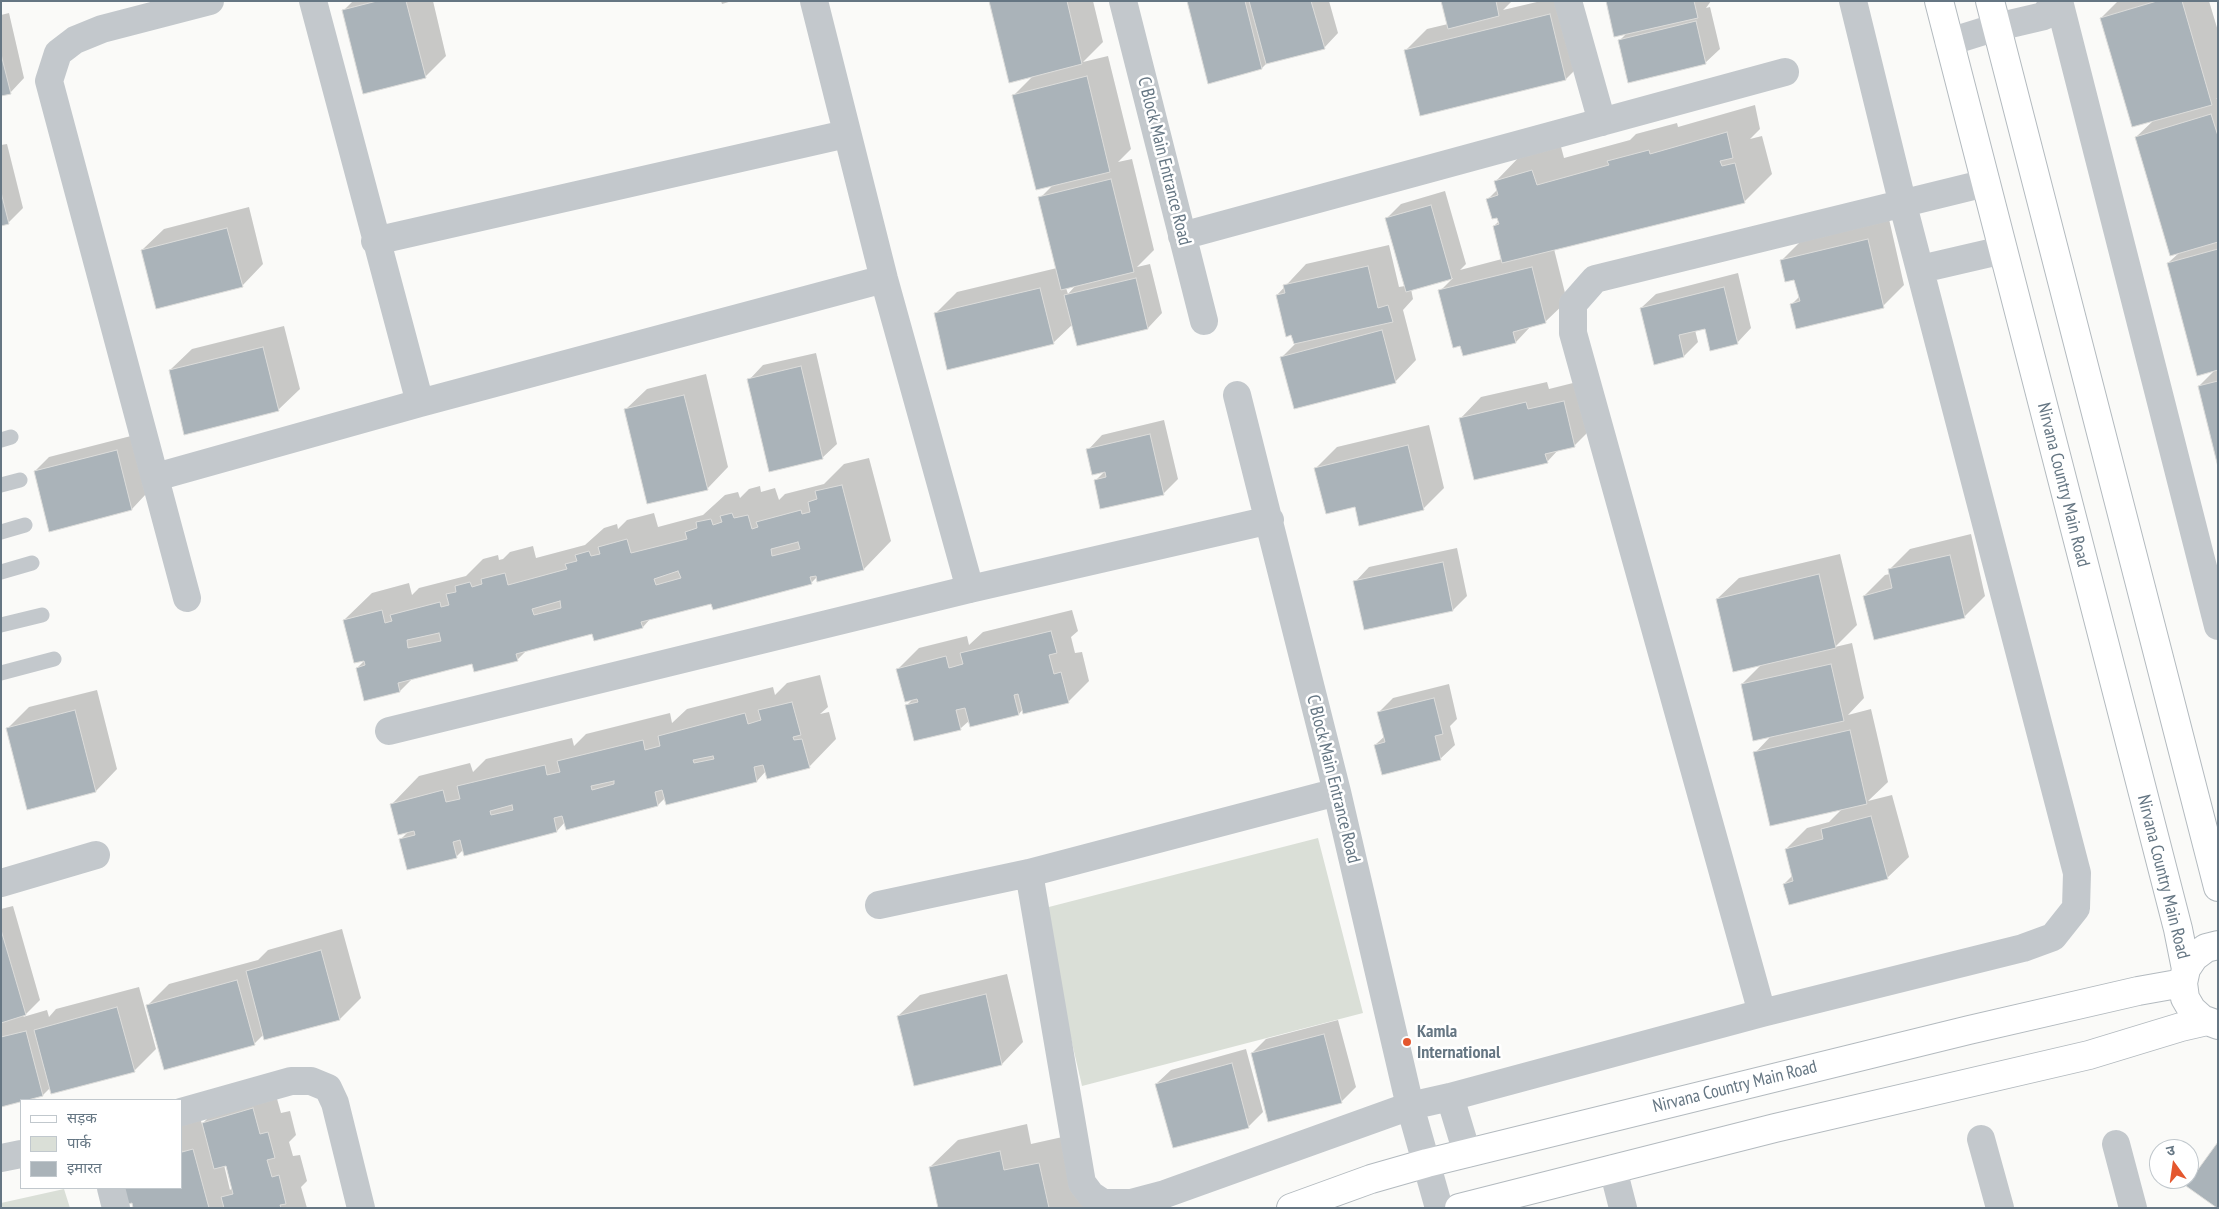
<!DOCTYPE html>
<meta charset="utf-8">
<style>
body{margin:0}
#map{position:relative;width:2219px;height:1209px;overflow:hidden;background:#fafaf8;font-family:"PT Sans Narrow","Noto Sans Devanagari",sans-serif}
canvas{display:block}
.frame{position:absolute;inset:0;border:2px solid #657683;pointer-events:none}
.legend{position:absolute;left:20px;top:1099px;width:162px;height:90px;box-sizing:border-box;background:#fff;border:1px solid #c1c8cd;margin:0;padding:6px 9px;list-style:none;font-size:15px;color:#657683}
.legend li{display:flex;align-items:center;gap:10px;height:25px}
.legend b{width:25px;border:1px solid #c1c8cd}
.north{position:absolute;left:2149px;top:1139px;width:50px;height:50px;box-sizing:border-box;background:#fff;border:1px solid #c1c8cd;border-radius:50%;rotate:346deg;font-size:14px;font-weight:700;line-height:20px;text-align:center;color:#657683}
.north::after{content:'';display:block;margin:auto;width:18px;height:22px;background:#e4572e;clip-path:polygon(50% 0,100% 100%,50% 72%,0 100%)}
</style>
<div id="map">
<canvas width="2219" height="1209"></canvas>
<div class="frame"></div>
<ul class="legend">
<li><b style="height:6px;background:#fff"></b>सड़क</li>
<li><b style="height:14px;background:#dadfd7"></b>पार्क</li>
<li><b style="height:14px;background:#aab3b9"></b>इमारत</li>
</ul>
<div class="north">उ</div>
</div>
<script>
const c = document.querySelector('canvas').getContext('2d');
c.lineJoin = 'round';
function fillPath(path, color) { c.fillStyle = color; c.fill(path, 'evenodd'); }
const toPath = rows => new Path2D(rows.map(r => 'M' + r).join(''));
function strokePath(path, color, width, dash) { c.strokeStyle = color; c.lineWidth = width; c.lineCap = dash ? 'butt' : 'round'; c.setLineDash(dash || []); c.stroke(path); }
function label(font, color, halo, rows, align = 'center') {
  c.font = font + ' "PT Sans Narrow",sans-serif'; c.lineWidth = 5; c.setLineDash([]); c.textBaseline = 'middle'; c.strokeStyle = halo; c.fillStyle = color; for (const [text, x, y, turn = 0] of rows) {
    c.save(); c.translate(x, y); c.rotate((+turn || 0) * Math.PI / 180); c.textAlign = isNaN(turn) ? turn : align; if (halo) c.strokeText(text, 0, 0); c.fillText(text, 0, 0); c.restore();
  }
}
fillPath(toPath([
 [1318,838,1363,1013,1082,1086,1041,909],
 [64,1189,70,1208,1,1208,1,1203]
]), '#dadfd7');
fillPath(toPath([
 [353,1,433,1,446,56,425,77,344,10],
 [721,1,732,1,722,4],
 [990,1,1093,1,1103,42,1083,62,1108,56,1131,149,1118,162,1132,159,1154,250,1137,267,1150,264,1162,313,1148,328,1078,345,1073,324,1053,343,936,313,957,292,1057,268,1040,198,1053,185,1014,95,1034,75],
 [1076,285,1068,294,1066,288],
 [1188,1,1329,1,1338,33,1324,48,1267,63,1262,68],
 [1442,1,1512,1,1503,10,1541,1,1573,1,1587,58,1566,79,1406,50,1427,29,1448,24],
 [1607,1,1711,1,1706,8,1710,7,1720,49,1705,63,1619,41,1628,32],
 [2118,1,2209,1,2218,31,2218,97,2216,99,2218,98,2218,461,2199,386,2216,369,2168,263,2180,252,2136,137,2154,120,2101,18],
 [9,13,24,78,10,93,1,95,1,15],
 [1755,105,1760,129,1750,139,1762,136,1772,174,1744,202,1554,249,1567,301,1545,322,1531,326,1516,342,1440,291,1453,278,1411,289,1413,299,1403,310,1416,360,1395,382,1282,357,1295,344,1277,295,1306,264,1389,245,1399,287,1405,286,1387,218,1401,204,1445,191,1466,264,1460,270,1502,259,1494,226,1499,221,1488,199,1498,189,1496,181,1523,153,1560,143,1564,158,1630,140,1636,134,1677,123,1678,127],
 [7,144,23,208,8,223,1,224,1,145],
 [249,207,263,264,242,286,142,250,164,229],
 [1889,219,1904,285,1883,306,1792,304,1800,296,1795,278,1781,261,1803,239],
 [1738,273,1751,328,1737,343,1705,328,1695,330,1698,342,1684,356,1641,308,1656,294],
 [284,326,300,389,278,410,170,370,192,349],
 [816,353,837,444,822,458,749,380,763,365],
 [706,374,728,467,707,489,625,410,647,389],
 [1585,380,1595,425,1574,446,1559,449,1547,462,1460,419,1481,397,1547,382,1549,389],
 [1164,420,1178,479,1163,494,1095,481,1105,471,1088,450,1102,435],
 [1429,425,1444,488,1423,509,1356,506,1316,468,1337,447],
 [131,436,146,494,132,509,35,471,49,457],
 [869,458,891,541,864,569,817,577,811,583,712,603,651,618,643,627,593,633,527,650,517,660,473,663,412,679,400,691,365,700,357,668,366,659,344,620,372,593,409,583,412,595,419,588,466,576,483,559,498,555,499,560,503,559,510,552,533,546,536,558,585,545,604,528,617,524,618,529,627,520,654,513,658,527,703,515,725,495,738,492,740,498,749,489,760,486,761,492,775,488,779,500,785,494,824,484,844,464],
 [1971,534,1985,596,1964,617,1864,596,1885,575,1890,574,1889,570,1910,549],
 [1457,548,1467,596,1453,610,1355,582,1369,567],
 [1840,554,1857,625,1835,647,1852,643,1864,698,1848,715,1871,709,1888,782,1868,801,1892,795,1909,857,1887,878,1784,884,1793,875,1786,849,1807,828,1829,822,1843,808,1755,753,1771,736,1742,684,1762,664,1717,599,1739,578],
 [1072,610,1078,631,1071,637,1075,653,1082,652,1089,681,1068,702,1023,709,1019,714,970,720,961,728,915,740,907,705,913,699,898,669,919,648,967,636,969,645,983,632],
 [820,675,828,707,820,714,829,712,836,739,809,767,766,771,757,781,665,798,658,805,565,822,557,831,464,849,456,857,401,839,409,831,392,804,419,776,470,763,473,772,486,759,572,738,574,746,586,734,670,713,672,723,687,709,773,687,775,695,787,683],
 [1449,684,1457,719,1450,726,1455,745,1440,759,1375,745,1385,736,1379,712,1393,698],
 [97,690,117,769,96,791,28,808,7,729,29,707],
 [13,906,40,1000,23,1017,47,1010,49,1017,56,1009,139,987,156,1049,134,1071,51,1087,43,1095,1,1106,1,909],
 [342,929,361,998,340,1019,265,1039,264,1034,254,1044,148,1005,169,984,258,960,268,950],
 [1007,974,1023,1042,1002,1064,898,1016,920,995],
 [1338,1020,1356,1087,1342,1101,1269,1120,1252,1053,1266,1039],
 [1246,1049,1263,1112,1249,1126,1156,1084,1171,1070],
 [274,1088,281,1113,290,1111,296,1135,289,1142,293,1156,300,1155,307,1181,301,1187,307,1208,135,1208,133,1201,120,1188,181,1188,181,1120,199,1115,202,1124,224,1102],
 [227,1164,233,1187,230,1190,224,1165],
 [1027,1124,1031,1144,1067,1136,1097,1208,939,1208,930,1167,958,1140]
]), '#0003');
const building = toPath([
 [377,1,406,1,426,78,363,94,342,10,377,1],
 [989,1,1067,1,1082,64,1009,83,989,1],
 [1187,1,1245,1,1262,69,1208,84,1187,1],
 [1249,1,1311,1,1325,49,1266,64,1249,1],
 [1441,1,1496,1,1499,16,1448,29,1441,1],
 [1606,1,1694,1,1698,18,1614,37,1606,1],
 [2157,1,2182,1,2212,105,2132,127,2100,18,2157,1],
 [1550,14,1566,80,1420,116,1404,50,1550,14],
 [1696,21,1706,64,1628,83,1618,40,1696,21],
 [1,54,11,94,1,96,1,54],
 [1087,76,1110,172,1036,190,1012,95,1087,76],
 [2211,114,2218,136,2218,242,2170,256,2135,137,2211,114],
 [1727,132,1733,158,1720,161,1722,166,1735,163,1745,203,1502,263,1493,226,1499,224,1497,218,1492,219,1486,199,1498,195,1494,181,1532,170,1537,185,1609,165,1607,161,1649,150,1650,154,1727,132],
 [1111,179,1134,272,1061,290,1038,197,1111,179],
 [1,192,9,224,1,226,1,192],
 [1431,205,1452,279,1406,292,1385,218,1431,205],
 [227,228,243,287,156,309,141,250,227,228],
 [1868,239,1884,308,1796,329,1790,304,1800,301,1794,280,1785,282,1780,260,1868,239],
 [2218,249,2218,370,2197,376,2167,263,2218,249],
 [1368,266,1378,308,1388,305,1393,322,1294,344,1291,335,1286,337,1276,295,1285,293,1283,285,1368,266],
 [1532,267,1546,323,1513,332,1516,343,1463,356,1460,346,1453,348,1438,290,1532,267],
 [1136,278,1148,329,1077,346,1064,295,1136,278],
 [1724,287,1738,344,1710,351,1705,329,1679,335,1684,357,1654,365,1640,308,1724,287],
 [1040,288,1054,344,947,370,934,313,1040,288],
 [1382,330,1396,383,1294,409,1280,357,1382,330],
 [263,347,279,411,184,435,169,370,263,347],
 [801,366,823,459,769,472,747,379,801,366],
 [2218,381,2218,467,2198,386,2218,381],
 [684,395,708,490,647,504,624,409,684,395],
 [1564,401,1575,447,1545,454,1548,463,1474,480,1459,418,1526,402,1528,409,1564,401],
 [1150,434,1164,495,1100,509,1094,480,1106,477,1105,472,1092,475,1086,449,1150,434],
 [1408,445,1424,510,1359,526,1355,507,1326,514,1314,468,1408,445],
 [117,450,132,510,49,532,34,471,117,450],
 [842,485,864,570,817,582,816,576,810,577,812,584,713,610,711,604,641,622,643,628,594,641,592,634,516,654,518,661,474,672,472,664,398,683,400,692,364,701,356,668,365,665,364,661,354,663,343,620,382,610,385,623,392,621,390,615,440,602,441,607,449,605,446,594,456,592,455,586,470,582,472,587,482,584,481,579,505,573,508,585,567,569,565,564,577,561,575,555,589,551,591,556,600,554,598,547,627,539,631,553,687,539,685,532,697,528,696,522,711,519,713,525,722,522,720,516,732,513,734,518,748,515,752,529,758,527,756,522,801,510,802,514,810,512,808,502,817,499,815,491,842,485],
 [798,542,800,549,772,556,771,549,798,542],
 [678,571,681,578,656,585,654,579,678,571],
 [560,601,561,608,534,615,532,609,560,601],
 [439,633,441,641,408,648,407,640,439,633],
 [1950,555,1965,618,1874,640,1863,596,1892,588,1888,569,1950,555],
 [1443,562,1453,611,1364,630,1353,581,1443,562],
 [1819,574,1836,648,1733,672,1716,599,1819,574],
 [1051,631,1057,653,1049,655,1054,674,1061,672,1069,703,1023,714,1018,694,1014,695,1019,715,970,727,965,708,956,710,961,730,914,741,905,705,918,702,917,699,905,702,896,669,946,656,949,668,963,664,960,653,1051,631],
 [1831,664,1844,721,1753,741,1741,684,1831,664],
 [1434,698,1443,734,1435,736,1441,760,1382,775,1374,745,1385,742,1377,712,1434,698],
 [792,702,801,735,793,737,794,740,802,739,810,768,767,779,763,765,754,767,757,782,666,805,662,790,655,792,658,806,566,830,562,816,554,818,557,832,464,856,460,840,453,842,457,858,407,870,399,839,415,835,414,831,398,835,390,804,443,790,446,802,460,799,457,786,545,765,547,775,560,772,557,761,643,740,645,750,660,746,658,736,745,713,748,724,761,720,758,710,792,702],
 [713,756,714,759,694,763,693,760,713,756],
 [614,781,614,784,592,790,591,786,614,781],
 [512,805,513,810,491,815,490,811,512,805],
 [75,710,96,792,27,810,6,728,75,710],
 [1850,730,1867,804,1770,826,1753,752,1850,730],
 [1871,816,1888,879,1789,905,1783,884,1793,881,1785,849,1823,839,1821,829,1871,816],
 [1,930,26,1015,1,1023,1,930],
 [321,950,340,1020,264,1040,246,971,321,950],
 [237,980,255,1045,164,1070,146,1005,237,980],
 [986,994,1002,1065,914,1086,897,1016,986,994],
 [117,1007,135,1072,51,1094,34,1030,117,1007],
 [26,1031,43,1096,1,1107,1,1037,26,1031],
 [1324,1034,1342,1103,1268,1122,1251,1053,1324,1034],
 [1232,1063,1249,1128,1173,1148,1155,1084,1232,1063],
 [253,1108,260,1134,268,1132,275,1158,267,1160,272,1177,279,1175,286,1204,280,1205,281,1208,224,1208,221,1197,233,1194,226,1166,214,1169,202,1123,253,1108],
 [2218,1142,2218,1208,2217,1208,2186,1186,2218,1142],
 [181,1147,182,1152,193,1149,209,1208,133,1208,132,1203,124,1205,119,1188,181,1188,181,1147],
 [1000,1151,1004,1170,1039,1163,1049,1208,938,1208,929,1167,1000,1151]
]);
fillPath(building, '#aab3b9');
strokePath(building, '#dcdcda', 1);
const secondary = toPath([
 [1939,1,2178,929,2186,969],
 [1990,1,2218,887],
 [2218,945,2206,948,2194,957,2186,969,2183,983,2185,998,2192,1010,2202,1019,2218,1025],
 [1291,1208,1371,1179,1427,1163,1969,1030,2138,991,2183,983],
 [1459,1208,1775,1128,2089,1055,2181,1027,2207,1021]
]);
strokePath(secondary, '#b3babf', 30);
strokePath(toPath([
 [1,440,11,437],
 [1,485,20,480],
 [1,532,25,525],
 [1,572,32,563],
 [1,625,42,615],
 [1,673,54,659]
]), '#c3c8cc', 15);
strokePath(toPath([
 [313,1,420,403],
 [814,1,884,279,970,589],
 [1123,1,1204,321],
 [1568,1,1602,122],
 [2059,1,2218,626],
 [1949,42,1997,27,2044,16,2055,1],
 [1182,236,1785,72],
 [375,241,846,134],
 [1921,269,2003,250],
 [1237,395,1337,792,1410,1106,1439,1208],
 [156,477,420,403,884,279],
 [187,598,49,81,58,53,75,40,102,29,210,1],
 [389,731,970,589,1270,520],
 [1029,873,1082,1183,1091,1195,1103,1203,1131,1203,1165,1194,1410,1106,1450,1097,1762,1013,2023,948,2053,937,2076,908,2077,873,1903,205,1853,1],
 [1,883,96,855],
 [879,905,1029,873,1337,792],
 [1762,1013,1573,333,1573,304,1595,279,1986,183],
 [1450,1097,1467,1153],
 [181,1112,291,1081,311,1081,328,1088,335,1103,361,1208],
 [1981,1139,2000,1208],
 [2116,1144,2133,1208],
 [1,1158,21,1154],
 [1613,1169,1623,1208],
 [111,1188,116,1208]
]), '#c3c8cc', 28);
strokePath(secondary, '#fff', 28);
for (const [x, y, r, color] of [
 [1407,1042,5,"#e4572e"]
]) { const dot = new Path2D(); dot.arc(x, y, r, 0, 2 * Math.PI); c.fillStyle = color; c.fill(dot); strokePath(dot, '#fff', 2); }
label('18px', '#657683', '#fff', [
 ["C Block Main Entrance Road",1164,161,76],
 ["Nirvana Country Main Road",2063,485,76],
 ["C Block Main Entrance Road",1333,779,76],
 ["Nirvana Country Main Road",2163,877,76],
 ["Nirvana Country Main Road",1735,1087,-14]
]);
label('bold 18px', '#657683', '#fff', [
 ["Kamla",1417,1032],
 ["International",1417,1053]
], 'left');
</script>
